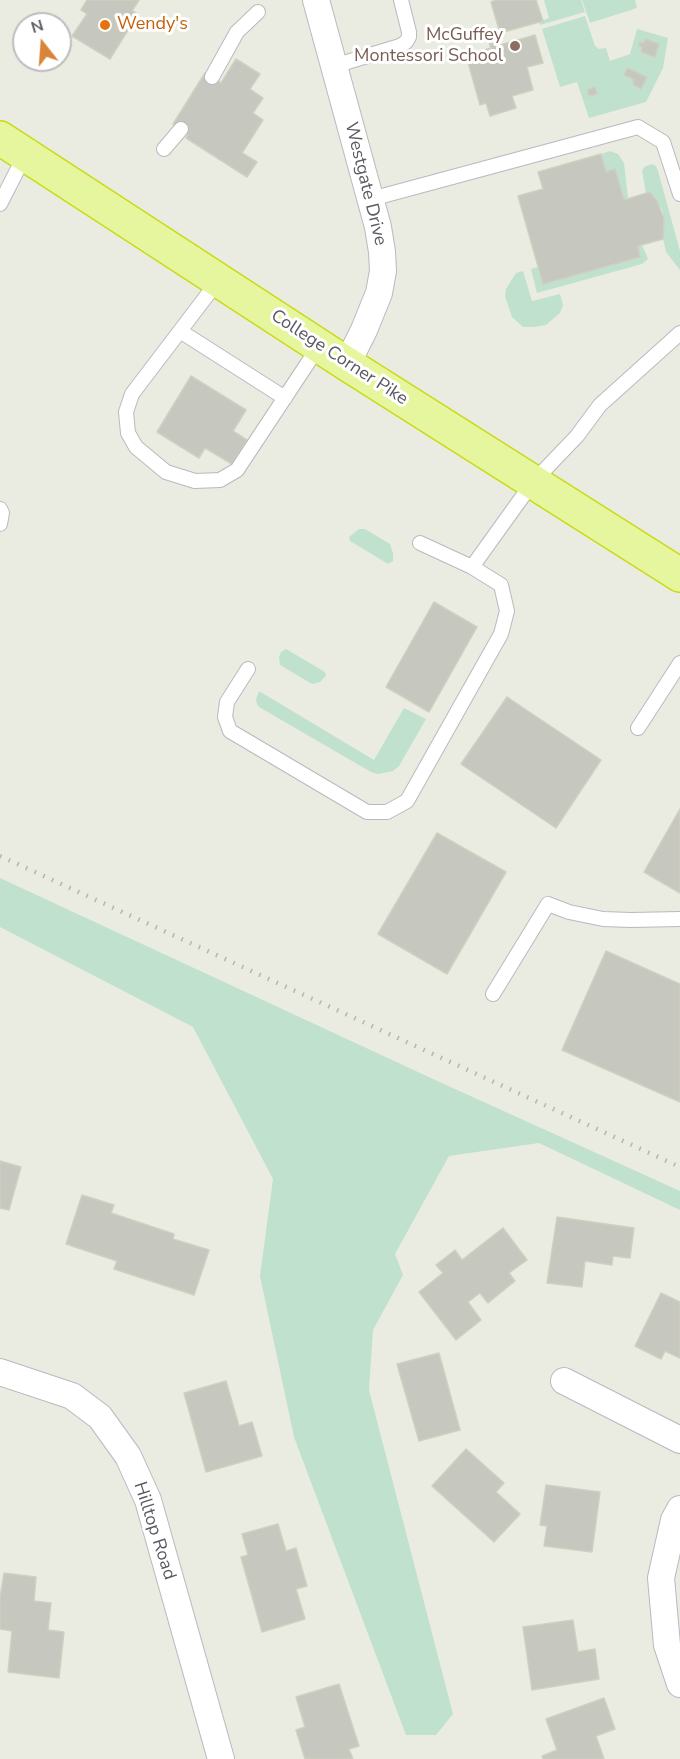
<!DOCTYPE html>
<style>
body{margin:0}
#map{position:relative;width:680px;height:1759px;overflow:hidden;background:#eaece2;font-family:"Nunito Sans",sans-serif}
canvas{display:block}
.north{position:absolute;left:12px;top:12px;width:60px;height:60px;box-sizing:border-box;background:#fff;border:2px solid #bdbdc0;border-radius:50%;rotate:343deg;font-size:16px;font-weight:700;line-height:24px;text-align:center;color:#5a5a61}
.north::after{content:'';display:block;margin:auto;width:21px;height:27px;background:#da8439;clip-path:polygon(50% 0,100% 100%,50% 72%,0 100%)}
</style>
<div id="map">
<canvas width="680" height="1759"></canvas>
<div class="north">N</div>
</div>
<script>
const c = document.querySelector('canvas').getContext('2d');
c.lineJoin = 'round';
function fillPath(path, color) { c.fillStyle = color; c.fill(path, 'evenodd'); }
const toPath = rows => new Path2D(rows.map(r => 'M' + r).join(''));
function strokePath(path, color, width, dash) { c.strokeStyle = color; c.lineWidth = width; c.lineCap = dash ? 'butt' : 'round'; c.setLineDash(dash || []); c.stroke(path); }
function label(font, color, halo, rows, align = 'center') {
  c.font = font + ' "Nunito Sans",sans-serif'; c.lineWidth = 6; c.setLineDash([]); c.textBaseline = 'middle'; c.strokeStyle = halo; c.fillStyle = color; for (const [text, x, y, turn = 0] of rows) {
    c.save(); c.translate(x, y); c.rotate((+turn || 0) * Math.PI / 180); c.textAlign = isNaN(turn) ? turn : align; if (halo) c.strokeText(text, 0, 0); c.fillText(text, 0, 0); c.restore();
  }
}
fillPath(toPath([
 [544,0,581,0,585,12,540,25,539,22,549,18],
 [582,0,635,0,637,8,590,23],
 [585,16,595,46,599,49,606,48,610,61,630,54,637,29,668,38,663,68,646,102,589,118,577,82,560,87,542,29],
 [610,151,618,154,624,163,628,198,624,200,615,170,606,172,601,154],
 [652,164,656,166,658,171,680,251,680,270,666,252,663,239,664,219,662,210,657,201,646,193,642,171,644,167],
 [642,245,648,259,642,264,537,293,531,269,538,267,543,284,640,257,638,246],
 [523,271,532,301,560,294,563,305,560,313,546,325,534,327,523,327,512,317,505,296,506,289,516,273],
 [359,529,365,529,390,544,393,553,393,561,388,564,350,541,349,537],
 [286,649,325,672,326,676,320,682,312,684,280,665,279,657,281,652],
 [259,691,374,760,404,708,426,719,399,766,393,771,378,774,371,772,259,707,257,704,256,699],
 [0,878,433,1079,680,1191,680,1210,539,1143,449,1156,395,1254,403,1275,373,1330,369,1390,453,1714,436,1735,406,1735,294,1437,260,1276,273,1179,193,1027,0,927]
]), '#c0e1cd');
const building = toPath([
 [87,0,139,0,132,11,138,14,110,59,72,36,87,14,81,10,87,0],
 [496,0,536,0,543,21,500,33,491,2,496,0],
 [535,35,543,63,527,67,533,90,512,96,516,108,490,116,486,103,480,105,466,55,491,48,489,42,498,40,500,45,535,35],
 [645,39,659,44,655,57,641,52,642,47,639,46,640,42,644,43,645,39],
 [236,59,260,74,250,89,263,98,253,113,263,120,242,153,257,162,247,177,186,138,188,134,173,124,205,73,221,83,236,59],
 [627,68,647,77,641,89,634,85,633,79,624,75,627,68],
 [595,87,597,94,589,96,587,90,595,87],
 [601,154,606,172,615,169,624,200,650,192,657,201,664,219,663,239,638,246,640,257,543,284,518,196,543,189,538,172,601,154],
 [191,376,246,410,233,431,247,440,232,464,205,448,199,458,157,432,191,376],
 [434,602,477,627,429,712,386,687,434,602],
 [507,697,601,760,556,828,461,764,507,697],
 [680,809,680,893,644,872,680,809],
 [437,833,506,872,447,974,378,934,437,833],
 [606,951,680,984,680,1102,562,1050,606,951],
 [0,1161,21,1167,9,1210,0,1208,0,1161],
 [82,1195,114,1205,111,1213,174,1234,173,1239,209,1250,194,1295,114,1269,117,1261,66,1244,82,1195],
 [557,1217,634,1228,630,1258,613,1256,612,1265,585,1261,582,1287,547,1283,557,1217],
 [503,1228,527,1260,509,1273,515,1281,488,1303,480,1293,468,1302,481,1320,456,1340,419,1292,443,1273,436,1265,455,1250,462,1260,503,1228],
 [661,1293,680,1302,680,1358,665,1351,661,1359,635,1346,661,1293],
 [439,1353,460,1430,419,1441,397,1364,439,1353],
 [226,1381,239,1426,252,1422,262,1456,206,1472,184,1393,226,1381],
 [466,1449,504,1483,496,1492,520,1514,494,1542,432,1486,466,1449],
 [546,1485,600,1492,592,1552,544,1546,547,1526,540,1525,546,1485],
 [278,1524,286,1551,296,1548,307,1586,296,1589,305,1619,262,1632,241,1557,248,1555,242,1534,278,1524],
 [4,1573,36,1577,34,1601,51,1603,48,1630,64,1632,59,1678,8,1672,12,1631,0,1629,0,1598,4,1573],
 [573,1620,578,1652,595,1649,599,1679,532,1690,523,1627,573,1620],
 [339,1684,359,1746,349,1749,353,1759,305,1759,296,1730,305,1727,296,1697,339,1684],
 [604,1698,615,1729,596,1736,604,1759,543,1759,542,1756,557,1750,546,1719,604,1698]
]);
fillPath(building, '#c6c7be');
strokePath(building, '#ced0c0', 1.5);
const service = toPath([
 [334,66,400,46,406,42,409,37,409,32,401,0],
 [212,77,237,32,258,12],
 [164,149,181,129],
 [371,199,638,127,663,142,680,194],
 [0,204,25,155],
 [218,281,132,394,126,412,128,433,136,447,166,472,195,481,220,480,237,470,319,346],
 [180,331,285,398],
 [0,509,2,513,0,524],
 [420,543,472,567,533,482,577,436,600,405,680,333],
 [248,669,227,702,225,717,230,731,367,812,387,812,407,801,501,634,507,611,501,585,472,567],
 [638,728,680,663],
 [493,994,548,904,569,912,603,919,631,920,680,919]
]);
const minor = toPath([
 [316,0,378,227,382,252,383,271,379,293,364,330,347,364],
 [0,1372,72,1396,100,1417,128,1456,148,1500,221,1759],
 [564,1381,680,1440],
 [680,1509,674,1520,661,1578,667,1645,680,1684]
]);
const trunk = toPath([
 [0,138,347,364,680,575]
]);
strokePath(service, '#b9b9bf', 16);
strokePath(minor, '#b9b9bf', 28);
strokePath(trunk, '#cbda13', 36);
strokePath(service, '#fff', 14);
strokePath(minor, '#fff', 26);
strokePath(trunk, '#e6f69e', 33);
strokePath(toPath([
 [0,856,680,1167]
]), '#b4b4b5', 4.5, [1.5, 8]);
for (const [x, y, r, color] of [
 [105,25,6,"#e8710a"],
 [515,46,6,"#8d6e63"]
]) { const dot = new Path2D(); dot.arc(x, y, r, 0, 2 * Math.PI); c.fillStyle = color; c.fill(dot); strokePath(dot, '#fff', 2); }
label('18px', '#c56008', '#fff', [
 ["Wendy's",117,25]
], 'left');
label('18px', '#785e54', '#fff', [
 ["McGuffey",503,36],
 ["Montessori School",503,57]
], 'right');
label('18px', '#5a5a61', '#fff', [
 ["Westgate Drive",365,184,76],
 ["College Corner Pike",339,358,33],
 ["Hilltop Road",154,1531,72]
]);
</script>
